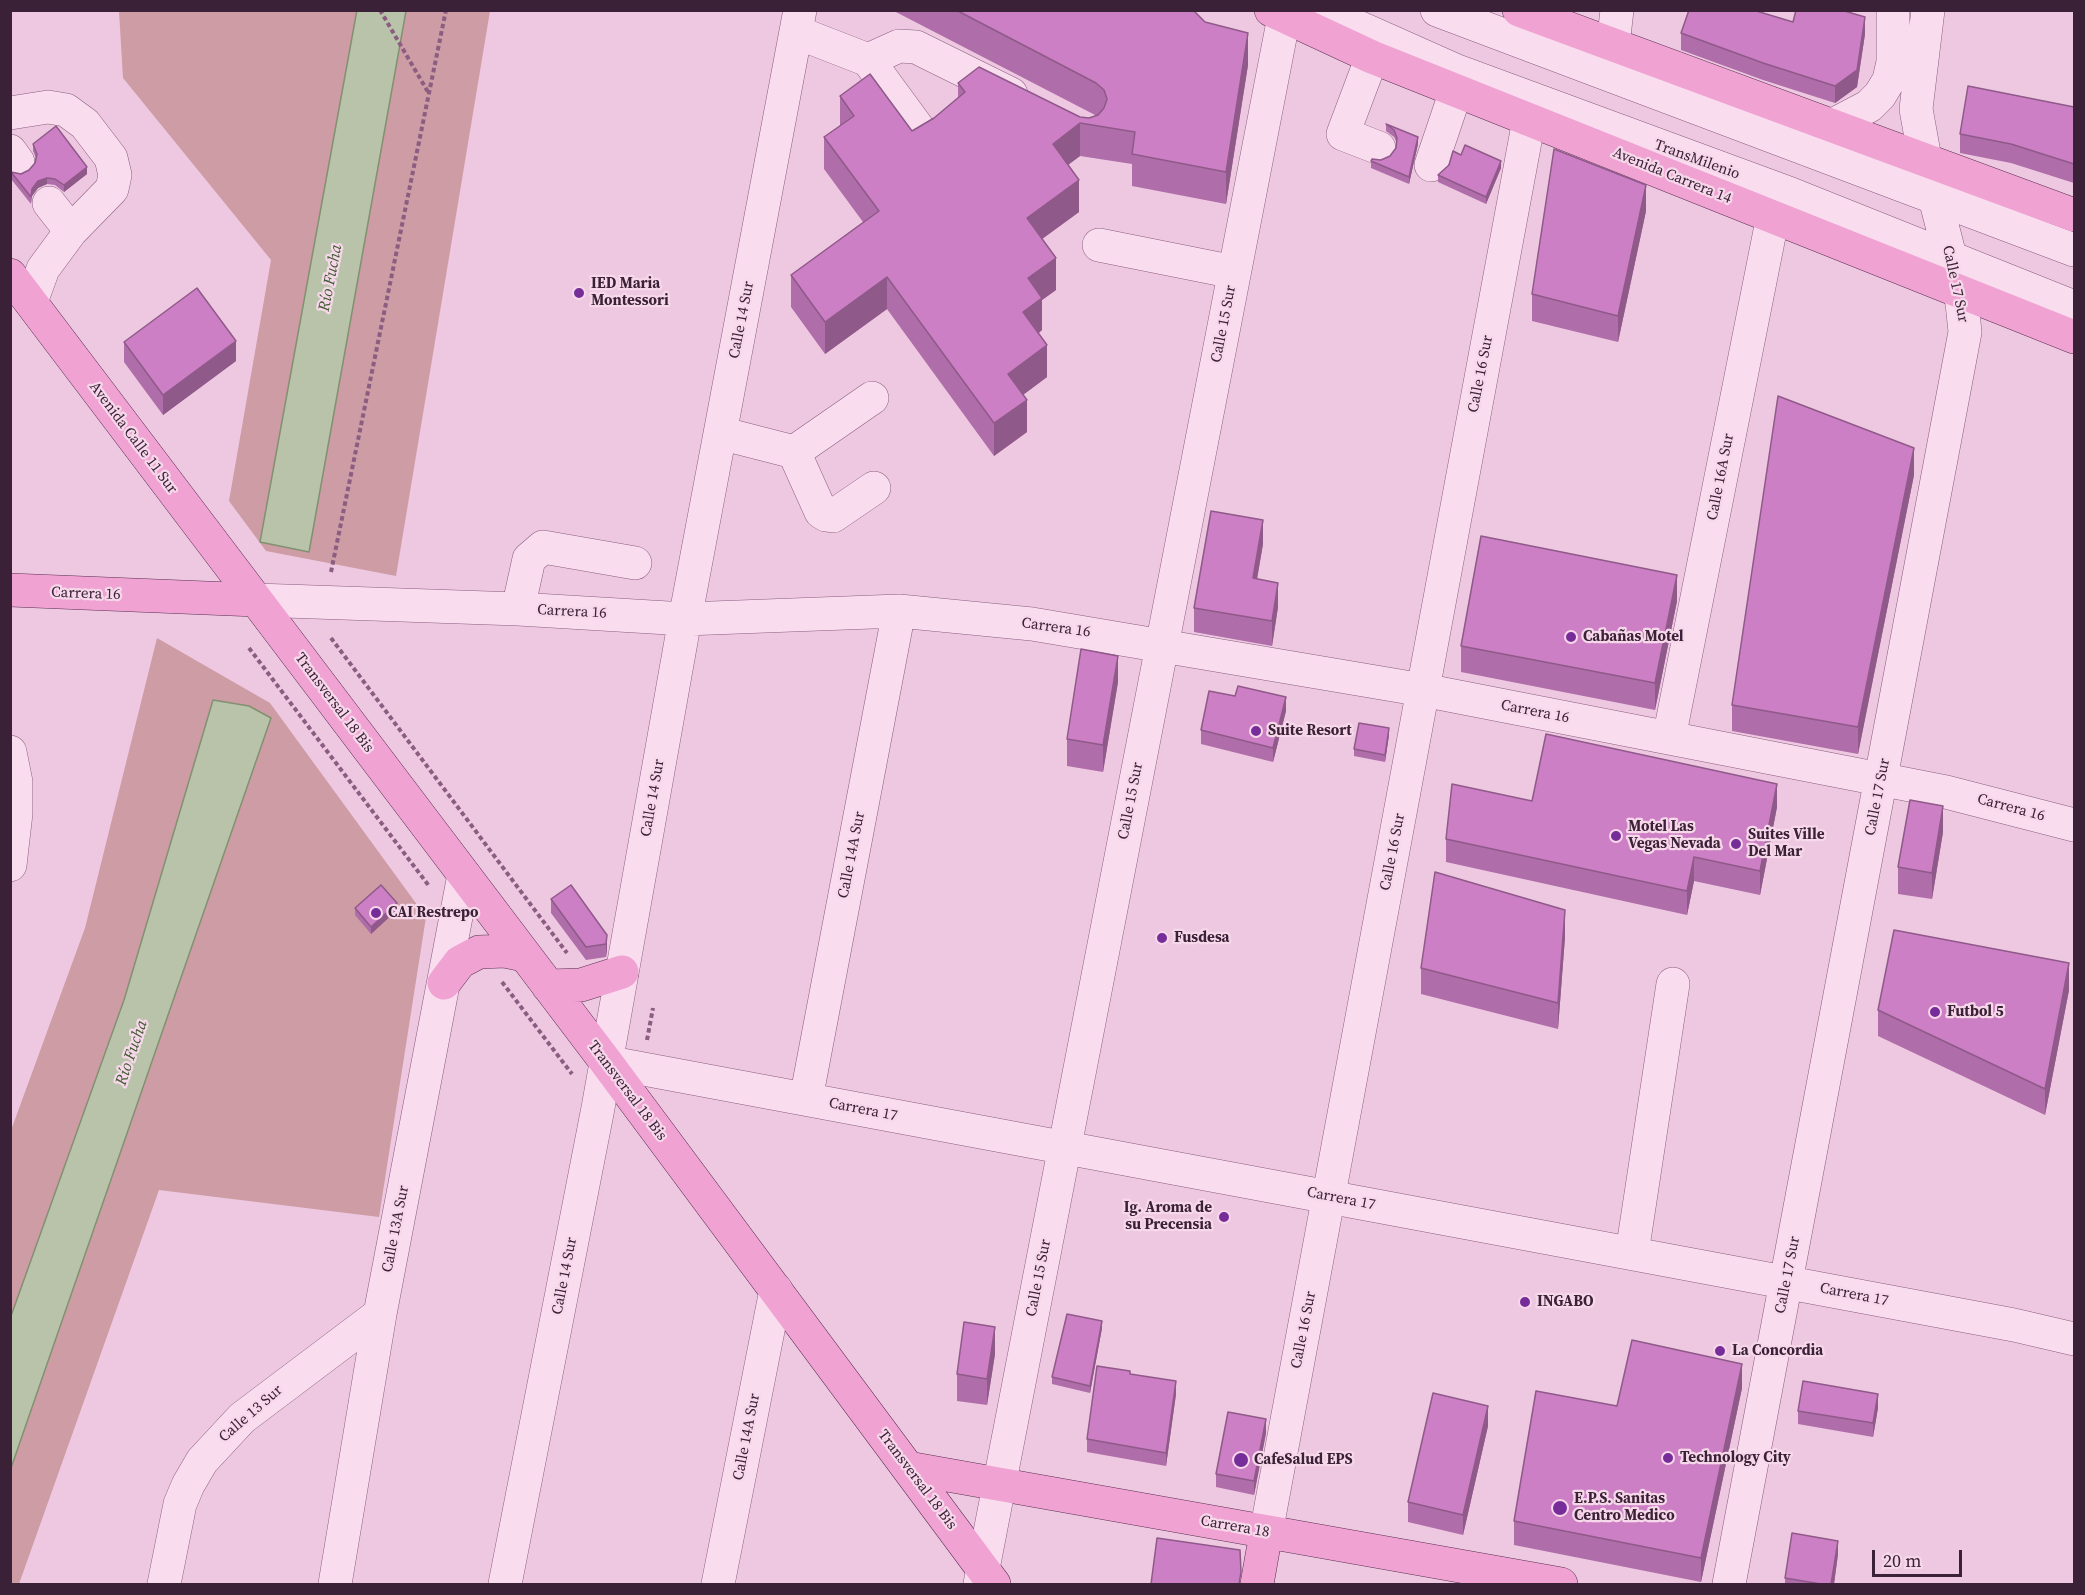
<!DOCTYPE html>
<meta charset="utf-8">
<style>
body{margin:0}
#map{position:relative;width:2085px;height:1595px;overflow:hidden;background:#eec8e0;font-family:"Source Serif 4",serif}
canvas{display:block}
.frame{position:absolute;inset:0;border:12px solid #3b2137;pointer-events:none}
.scale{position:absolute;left:1872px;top:1550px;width:90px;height:27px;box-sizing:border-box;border:3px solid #3b2137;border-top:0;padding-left:8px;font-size:18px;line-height:21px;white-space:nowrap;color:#3b2137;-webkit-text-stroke:4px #f6d8ea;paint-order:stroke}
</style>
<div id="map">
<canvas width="2085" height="1595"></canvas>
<div class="frame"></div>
<div class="scale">20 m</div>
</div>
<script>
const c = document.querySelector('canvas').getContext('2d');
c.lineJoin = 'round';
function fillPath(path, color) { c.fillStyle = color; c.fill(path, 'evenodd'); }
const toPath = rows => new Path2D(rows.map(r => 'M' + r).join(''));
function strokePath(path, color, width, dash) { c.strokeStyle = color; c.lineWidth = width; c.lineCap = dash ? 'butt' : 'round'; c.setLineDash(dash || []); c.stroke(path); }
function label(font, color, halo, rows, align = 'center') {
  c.font = font + ' "Source Serif 4",serif'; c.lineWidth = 4.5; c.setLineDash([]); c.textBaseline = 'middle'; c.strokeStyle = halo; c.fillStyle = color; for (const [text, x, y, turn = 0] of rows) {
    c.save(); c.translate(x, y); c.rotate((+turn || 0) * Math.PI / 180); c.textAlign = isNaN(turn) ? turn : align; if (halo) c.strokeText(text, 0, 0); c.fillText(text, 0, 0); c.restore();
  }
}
fillPath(toPath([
 [119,11,490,11,396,576,266,551,229,501,271,260,123,78],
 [157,638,270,703,426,917,379,1217,159,1190,19,1584,10,1584,10,1133,85,928]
]), '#cd9ca5');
const water = toPath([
 [357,10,406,11,309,552,260,542,357,10],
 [213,700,249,706,271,718,11,1468,11,1316,124,1000,213,700]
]);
fillPath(water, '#b9c3a9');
strokePath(water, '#829170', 1.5);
const minor = toPath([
 [1320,10,1457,71,1791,194,2074,307],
 [1437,10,2074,250],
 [796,32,868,60,923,135],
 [1613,45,1617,10],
 [1372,57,1343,134,1379,148],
 [868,60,899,46,916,47,1011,94],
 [10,113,48,107,66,110,85,124,111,158,115,175,112,189,71,231,43,269,31,302],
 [1833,125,1869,106,1880,95,1889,80,1893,62,1893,10],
 [10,151,18,162],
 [1431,165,1456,91],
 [49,203,71,231],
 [1099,245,1234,272],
 [720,433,794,452,872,398],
 [794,452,821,512,826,515,833,516,874,488],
 [256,600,518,609,685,619,899,611,1032,624,1423,690,1946,792,2074,825],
 [518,609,529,559,543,547,635,563],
 [1669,738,1773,216],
 [10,752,16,782,16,813,10,865],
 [606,1062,2014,1325,2074,1339],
 [806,1099,899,611],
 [1632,1253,1673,984],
 [1266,1533,1529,120],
 [164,1584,180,1504,188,1485,202,1461,242,1418,380,1314],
 [335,1584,380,1314,464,875],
 [505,1584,598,1108,685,619,800,10],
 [718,1584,776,1290],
 [980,1584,1284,17],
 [1729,1584,1965,332,1962,303,1925,159,1916,109,1928,10]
]);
const major = toPath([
 [1271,10,1372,57,2074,337],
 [1519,10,2074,215],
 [10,275,606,1062,994,1584],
 [10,590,256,600],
 [444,983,460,962,479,952,505,951,524,955],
 [548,986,581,985,622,972],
 [908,1468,1561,1584],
 [1257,1584,1266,1533]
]);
strokePath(minor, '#8b5d81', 34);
strokePath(major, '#593153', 34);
strokePath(toPath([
 [380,10,428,92],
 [331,572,446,10],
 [331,638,567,953],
 [249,648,429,886],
 [502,982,572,1074],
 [647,1040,653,1008]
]), '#8b5d81', 4, [4.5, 3]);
strokePath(minor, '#f9dcee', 33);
strokePath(major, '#f0a2d3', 33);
fillPath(toPath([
 [892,10,1193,10,1248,65,1226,204,1132,186,1132,164,1080,156,1068,165,1079,212,1042,239,1056,290,1042,300,1042,330,1039,333,1047,377,1023,395,1027,432,994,456,887,309,825,354,791,307,791,275,863,222,824,169,824,137,840,126,840,96,912,131,934,118,958,98,958,83,1080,117,1089,118,1097,116],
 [1793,22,1865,34,1857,87,1835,103,1763,80,1681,50,1681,33],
 [2074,107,2074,183,2011,163,1960,153,1960,134],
 [1386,124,1418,144,1409,184,1371,168,1371,161,1381,160,1390,156,1396,148,1397,143,1394,137,1386,131],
 [33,144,87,174,64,192,55,185,47,184,38,188,32,196,31,204,11,179,11,172,21,174,29,170,35,163,36,158,33,151],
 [1461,155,1501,168,1486,204,1438,182,1438,175],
 [1646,211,1618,342,1532,321,1532,294],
 [124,342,236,361,163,415,124,362],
 [1914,475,1858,754,1732,731,1732,705],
 [1263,544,1257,579,1278,607,1272,646,1194,632,1194,608],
 [1677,601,1655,710,1461,672,1461,646],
 [1118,682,1103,772,1067,766,1067,739],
 [1286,711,1273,762,1201,744,1201,730],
 [1389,735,1385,762,1354,756,1354,749],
 [1532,801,1777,807,1760,895,1694,881,1687,915,1446,862,1446,839],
 [1943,832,1932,899,1898,894,1898,867],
 [551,899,607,935,607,949,606,957,586,960,551,913],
 [355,908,397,910,371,934,355,915],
 [1565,937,1558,1029,1421,994,1421,968],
 [2069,990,2045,1115,1878,1036,1878,1010],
 [1102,1328,1090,1393,1052,1384,1052,1377],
 [995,1354,987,1405,957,1401,957,1374],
 [1130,1374,1176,1394,1166,1466,1087,1452,1087,1439],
 [1742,1388,1701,1582,1514,1545,1514,1521,1617,1406],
 [1878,1408,1873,1437,1798,1424,1798,1411],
 [1488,1426,1463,1535,1408,1522,1408,1502],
 [1266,1433,1254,1495,1216,1487,1216,1474],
 [1838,1554,1834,1584,1785,1584,1785,1578]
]), '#af6da9');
fillPath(toPath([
 [1865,17,1865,34,1857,87,1835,103,1835,86],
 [1248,33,1248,65,1226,204,1226,172],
 [1080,123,1080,156,1053,176,1053,144],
 [1418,137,1418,144,1409,184,1409,177],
 [1501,161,1501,168,1486,204,1486,197],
 [87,167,87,174,64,192,64,185],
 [47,178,47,184,38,188,32,196,31,204,32,189,38,181],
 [1079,180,1079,212,1027,250,1027,218],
 [1646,185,1646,211,1618,342,1618,316],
 [1056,258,1056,290,1042,300,1042,330,1023,344,1023,312,1028,278],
 [887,277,887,309,825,354,825,322],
 [236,341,236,361,163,415,163,395],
 [1047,345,1047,377,1008,406,1008,374],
 [1027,400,1027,432,994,456,994,423],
 [1914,448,1914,475,1858,754,1858,727],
 [1263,520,1263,544,1253,602,1253,578],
 [1677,575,1677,601,1655,710,1655,683],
 [1278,583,1278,607,1272,646,1272,621],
 [1118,656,1118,682,1103,772,1103,745],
 [1286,697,1286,711,1273,762,1273,748],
 [1389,728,1389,735,1385,762,1385,755],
 [1777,784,1777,807,1760,895,1760,871],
 [1943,806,1943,832,1932,899,1932,873],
 [1694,857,1694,881,1687,915,1687,891],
 [397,903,397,910,371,934,371,927],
 [1565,910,1565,937,1558,1029,1558,1003],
 [607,935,607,949,606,957,606,944],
 [2069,963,2069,990,2045,1115,2045,1089],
 [1102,1321,1102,1328,1090,1393,1090,1386],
 [995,1327,995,1354,987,1405,987,1379],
 [1742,1364,1742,1388,1701,1582,1701,1558],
 [1176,1381,1176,1394,1166,1466,1166,1453],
 [1878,1394,1878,1408,1873,1437,1873,1423],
 [1488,1406,1488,1426,1463,1535,1463,1515],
 [1266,1419,1266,1433,1254,1495,1254,1481],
 [1838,1541,1838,1554,1834,1584,1831,1584]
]), '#8f5989');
const building = toPath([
 [956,10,1193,10,1205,22,1248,33,1226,172,1132,154,1135,132,1080,123,1053,144,1079,180,1027,218,1056,258,1028,278,1042,298,1023,312,1047,345,1008,374,1027,400,994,423,887,277,825,322,791,275,879,211,824,137,854,116,840,96,870,74,912,131,934,118,965,92,958,83,979,67,1080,117,1089,118,1098,115,1104,108,1107,99,1104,90,1096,83,956,10],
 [1689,10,1753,10,1793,22,1796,10,1841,10,1865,17,1857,70,1835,86,1763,63,1681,33,1689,10],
 [1968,86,2074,107,2074,164,2011,144,1960,134,1968,86],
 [1386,124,1418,137,1409,177,1371,161,1372,159,1381,160,1390,156,1396,148,1397,138,1394,130,1386,124],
 [56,126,87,167,64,185,55,179,47,178,38,181,32,189,31,197,11,172,21,174,29,170,35,163,37,154,33,144,56,126],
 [1465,145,1501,161,1486,197,1438,175,1449,165,1453,151,1461,155,1465,145],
 [1554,149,1646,185,1618,316,1532,294,1554,149],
 [197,288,236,341,163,395,124,342,197,288],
 [1778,396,1914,448,1858,727,1732,705,1778,396],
 [1211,511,1263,520,1253,578,1278,583,1272,621,1194,608,1211,511],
 [1481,536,1677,575,1655,683,1461,646,1481,536],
 [1081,649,1118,656,1103,745,1067,739,1081,649],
 [1238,686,1286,697,1273,748,1201,730,1209,691,1235,696,1238,686],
 [1359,723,1389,728,1385,755,1354,749,1359,723],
 [1546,734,1777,784,1760,871,1694,857,1687,891,1446,839,1452,784,1532,801,1546,734],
 [1910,800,1943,806,1932,873,1898,867,1910,800],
 [1435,872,1565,910,1558,1003,1421,968,1435,872],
 [381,885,397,903,371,927,355,908,381,885],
 [571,885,607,935,606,944,586,947,551,899,571,885],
 [1894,930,2069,963,2045,1089,1878,1010,1894,930],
 [1067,1314,1102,1321,1090,1386,1052,1377,1067,1314],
 [964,1322,995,1327,987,1379,957,1374,964,1322],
 [1632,1340,1742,1364,1701,1558,1514,1521,1536,1391,1617,1406,1632,1340],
 [1097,1366,1130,1371,1130,1374,1176,1381,1166,1453,1087,1439,1097,1366],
 [1803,1381,1878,1394,1873,1423,1798,1411,1803,1381],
 [1433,1393,1488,1406,1463,1515,1408,1502,1433,1393],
 [1228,1412,1266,1419,1254,1481,1216,1474,1228,1412],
 [1792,1533,1838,1541,1831,1584,1821,1584,1785,1578,1792,1533],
 [1157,1538,1240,1550,1241,1572,1239,1584,1151,1584,1157,1538]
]);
fillPath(building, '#cc7fc4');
strokePath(building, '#8f5989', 1.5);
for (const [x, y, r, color] of [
 [579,293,6,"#772d99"],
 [1571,637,6,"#772d99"],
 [1256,731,6,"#772d99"],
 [1616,836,6,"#772d99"],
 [1736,844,6,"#772d99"],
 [376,913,6,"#772d99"],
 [1162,938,6,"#772d99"],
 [1935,1012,6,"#772d99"],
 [1224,1217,6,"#772d99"],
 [1525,1302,6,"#772d99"],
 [1720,1351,6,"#772d99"],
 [1668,1458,6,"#772d99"],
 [1241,1460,8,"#772d99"],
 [1560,1508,8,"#772d99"]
]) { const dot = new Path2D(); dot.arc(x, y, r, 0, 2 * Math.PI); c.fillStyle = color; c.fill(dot); strokePath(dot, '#f6d8ea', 2); }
label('15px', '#3b2137', '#f6d8ea', [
 ["TransMilenio",1697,160,20],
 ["Avenida Carrera 14",1672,176,22],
 ["Calle 17 Sur",1955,284,78],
 ["Calle 14 Sur",742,320,-79],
 ["Calle 15 Sur",1224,324,-79],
 ["Calle 16 Sur",1481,374,-79],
 ["Avenida Calle 11 Sur",133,438,53],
 ["Calle 16A Sur",1721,477,-79],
 ["Carrera 16",86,594,2],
 ["Carrera 16",572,612,3],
 ["Carrera 16",1056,628,8],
 ["Transversal 18 Bis",334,703,53],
 ["Carrera 16",1535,712,11],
 ["Calle 17 Sur",1878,797,-79],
 ["Calle 14 Sur",653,798,-80],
 ["Calle 15 Sur",1131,801,-79],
 ["Carrera 16",2011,808,15],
 ["Calle 16 Sur",1393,852,-79],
 ["Calle 14A Sur",852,855,-79],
 ["Transversal 18 Bis",627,1091,53],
 ["Carrera 17",863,1110,11],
 ["Carrera 17",1341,1199,11],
 ["Calle 13A Sur",396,1229,-79],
 ["Calle 17 Sur",1788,1275,-79],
 ["Calle 14 Sur",565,1276,-79],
 ["Calle 15 Sur",1039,1278,-79],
 ["Carrera 17",1854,1295,11],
 ["Calle 16 Sur",1304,1330,-79],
 ["Calle 13 Sur",251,1414,-41],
 ["Calle 14A Sur",747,1437,-79],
 ["Transversal 18 Bis",917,1480,53],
 ["Carrera 18",1235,1527,10]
]);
label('bold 15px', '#3b2137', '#f6d8ea', [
 ["IED Maria",591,284],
 ["Montessori",591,301],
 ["Cabañas Motel",1583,637],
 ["Suite Resort",1268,731],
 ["Motel Las",1628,827],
 ["Vegas Nevada",1628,844],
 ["Suites Ville",1748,835],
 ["Del Mar",1748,852],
 ["CAI Restrepo",388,913],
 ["Fusdesa",1174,938],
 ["Futbol 5",1947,1012],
 ["Ig. Aroma de",1212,1208,"right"],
 ["su Precensia",1212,1225,"right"],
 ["INGABO",1537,1302],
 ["La Concordia",1732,1351],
 ["Technology City",1680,1458],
 ["CafeSalud EPS",1254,1460],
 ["E.P.S. Sanitas",1574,1499],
 ["Centro Medico",1574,1516]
], 'left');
label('italic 16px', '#405b30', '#f6d8ea', [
 ["Río Fucha",331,278,-79],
 ["Río Fucha",132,1053,-71]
]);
</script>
